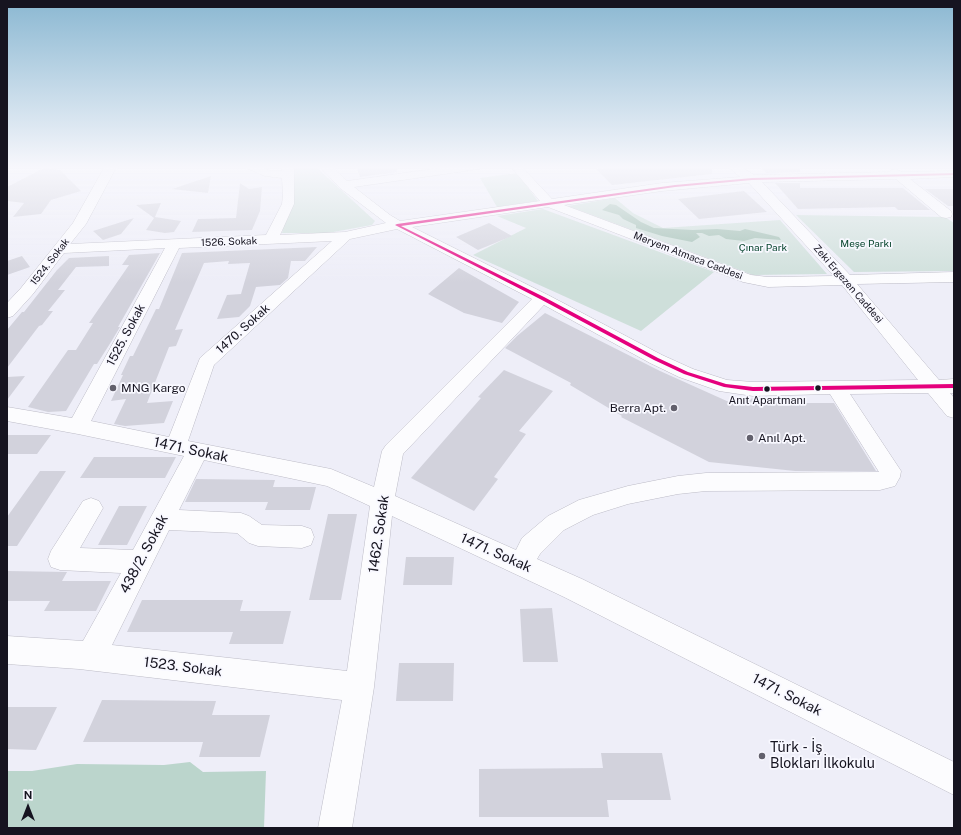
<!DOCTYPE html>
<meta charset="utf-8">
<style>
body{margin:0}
#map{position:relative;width:961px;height:835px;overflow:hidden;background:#eeeef8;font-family:"Public Sans",sans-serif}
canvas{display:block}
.frame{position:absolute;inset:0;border:8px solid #161420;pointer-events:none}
.north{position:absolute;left:8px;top:787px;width:40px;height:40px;-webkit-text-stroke:3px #f8f8ff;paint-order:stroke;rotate:0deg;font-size:11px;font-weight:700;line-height:16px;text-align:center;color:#161420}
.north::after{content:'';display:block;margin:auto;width:14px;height:18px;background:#161420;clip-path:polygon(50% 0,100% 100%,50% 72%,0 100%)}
</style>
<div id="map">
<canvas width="961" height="835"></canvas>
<div class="frame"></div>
<div class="north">N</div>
</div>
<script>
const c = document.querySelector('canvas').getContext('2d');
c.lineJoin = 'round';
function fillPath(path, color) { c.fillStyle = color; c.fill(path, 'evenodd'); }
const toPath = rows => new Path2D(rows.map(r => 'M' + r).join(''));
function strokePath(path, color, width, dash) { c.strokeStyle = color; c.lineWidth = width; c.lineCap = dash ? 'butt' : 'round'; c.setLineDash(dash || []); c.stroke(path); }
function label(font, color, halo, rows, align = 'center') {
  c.font = font + ' "Public Sans",sans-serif'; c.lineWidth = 3.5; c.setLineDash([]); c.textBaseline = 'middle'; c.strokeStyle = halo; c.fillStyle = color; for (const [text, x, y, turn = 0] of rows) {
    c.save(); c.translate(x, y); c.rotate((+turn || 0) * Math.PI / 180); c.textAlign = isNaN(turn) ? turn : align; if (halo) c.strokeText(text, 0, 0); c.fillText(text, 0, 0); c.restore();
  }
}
fillPath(toPath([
 [291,166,315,166,375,221,372,225,328,233,282,233,290,199],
 [517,173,538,201,497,207,480,178],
 [615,198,633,213,663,228,780,220,827,274,753,275,568,206],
 [543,209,714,272,641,331,473,255,526,228,497,216],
 [796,215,945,217,954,223,954,271,854,272]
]), '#cedfda');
fillPath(toPath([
 [190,762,203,772,266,771,264,828,7,828,7,771,32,771,77,764,164,765]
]), '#bbd5cc');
fillPath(toPath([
 [610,204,616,205,641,222,654,228,693,230,717,229,740,231,745,229,779,237,781,240,755,238,744,241,726,239,719,235,709,236,702,233,696,233,700,237,692,242,662,236,636,228,636,225,623,219,619,215,602,210]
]), '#9fbeb1');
fillPath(toPath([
 [356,166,397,166,397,172,360,177],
 [619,166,712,166,712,174,612,185,596,169],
 [759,166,800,166,800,172,766,173],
 [44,168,60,170,81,191,51,200,41,214,13,217,24,203,7,201,7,187],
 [211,176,208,193,172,189],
 [240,183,249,189,262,187,260,211,252,230,192,232,198,219,236,218],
 [775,183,800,183,800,188,903,188,930,210,898,210,895,207,798,209],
 [925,189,954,189,954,206,948,206],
 [744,191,767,212,699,219,678,199],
 [161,203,155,217,181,221,174,232,165,233,146,230,154,218,136,205],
 [134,218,121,234,103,240,93,231],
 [489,223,512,236,478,250,456,237],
 [317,247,305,261,291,261,288,278,280,285,256,287,250,306,239,317,217,319,227,295,241,294,250,263,228,264,229,261,204,263,175,330,183,329,176,346,169,347,147,403,173,401,164,423,125,426,114,424,126,399,111,401,123,375,121,375,130,356,133,356,156,309,159,309,182,253],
 [160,253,118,327,120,327,111,342,97,364,94,364,66,411,48,412,28,407,68,350,76,350,93,323,89,323,129,265,122,265,129,255],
 [22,256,30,267,7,275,7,261],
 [109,256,109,266,76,267,58,290,65,290,48,311,53,311,42,325,39,326,7,368,7,330,22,312,24,312,57,270,69,258],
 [459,268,519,302,502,323,464,313,428,294],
 [545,313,660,371,729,402,730,398,769,399,770,403,834,403,876,471,795,471,709,462,621,417,622,416,570,385,571,383,505,348,517,336],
 [504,370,553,391,519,431,526,434,494,477,498,479,474,511,411,478,481,398,478,397],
 [25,376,7,400,7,377],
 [7,435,51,435,37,454,7,454],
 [94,457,176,457,165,478,80,478],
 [40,471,66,471,17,546,7,546,7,517],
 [196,479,275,480,273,487,316,487,310,510,265,510,268,502,185,502],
 [119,506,147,506,127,545,98,545],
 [328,514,357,514,341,600,309,600],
 [406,557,454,557,452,585,403,585],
 [7,571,67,572,62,581,111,581,96,611,44,611,50,601,7,601],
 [142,600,243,600,240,611,291,611,283,644,229,644,233,632,127,632],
 [552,608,558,662,523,662,520,609],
 [399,663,454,663,453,701,396,701],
 [102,700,216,701,212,715,270,715,260,757,199,757,203,742,83,742],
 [7,707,57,707,36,750,7,749],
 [601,753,662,753,671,800,607,800,609,817,479,817,479,769,603,768]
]), '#d2d2dc');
const minor = toPath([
 [105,166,117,166,86,224,70,244,266,235,282,204,283,195,282,178,265,176,246,168,245,166,260,166,271,171,282,171,282,166,294,166,294,204,280,235,345,232,386,223,340,188,319,166,331,166,347,181,454,166,484,166,479,169,354,187,390,215,400,221,540,201,510,166,521,166,552,199,662,183,740,177,727,166,740,166,754,175,889,172,891,170,895,169,902,172,954,171,954,177,910,179,951,211,952,214,951,217,946,218,941,217,896,179,762,182,850,275,954,272,954,282,857,284,939,380,954,379,954,393,950,393,954,398,954,418,947,416,928,393,850,394,901,471,900,477,895,486,880,490,706,491,678,494,628,504,593,515,564,530,540,554,537,559,582,579,954,762,954,795,564,597,392,516,374,687,352,828,318,828,342,700,79,669,7,664,7,636,83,641,121,573,60,570,51,567,48,559,51,551,83,501,91,498,99,501,103,508,80,548,133,550,184,456,78,434,7,421,7,407,72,418,165,248,64,253,33,294,13,316,7,318,7,303,21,288,73,223,105,166],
 [749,183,834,276,768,277,751,275,564,205,662,191,749,183],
 [548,207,743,282,768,287,842,285,918,380,753,382,727,380,693,369,662,355,548,295,412,227,548,207],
 [397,229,532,299,386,445,382,451,374,487,331,469,188,441,214,365,350,239,397,229],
 [332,241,200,358,169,437,91,421,179,248,332,241],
 [544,305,650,363,679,377,719,391,753,396,830,394,879,472,706,473,678,476,628,486,579,500,548,516,522,538,516,550,395,496,403,454,544,305],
 [204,460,327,486,370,506,347,671,112,645,169,530,237,533,249,543,258,546,302,548,311,545,314,537,311,529,302,526,262,525,249,516,241,513,179,510,204,460]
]);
strokePath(minor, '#bcbbc6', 1);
fillPath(minor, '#fcfcfe');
fillPath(toPath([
 [954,173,954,175,752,180,675,187,401,226,544,297,658,358,688,372,726,384,753,387,954,384,954,388,753,391,724,387,684,374,654,360,540,299,395,225,397,224,675,185,752,178,954,173]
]), '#e5007d');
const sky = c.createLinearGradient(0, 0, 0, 283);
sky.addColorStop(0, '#8bb8d2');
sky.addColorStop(0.59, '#f7f7fc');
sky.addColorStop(1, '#f7f7fc00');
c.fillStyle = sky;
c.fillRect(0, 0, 961, 283);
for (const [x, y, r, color] of [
 [113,388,4,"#62606c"],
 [818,388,3.5,"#161420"],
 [767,389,3.5,"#161420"],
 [674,408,4,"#62606c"],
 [750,438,4,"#62606c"],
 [762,756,4,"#62606c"]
]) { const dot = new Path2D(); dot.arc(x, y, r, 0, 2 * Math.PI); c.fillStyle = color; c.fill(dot); strokePath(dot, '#f8f8ff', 1.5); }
label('10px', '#161420', '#f8f8ff', [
 ["1526. Sokak",229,242,-2],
 ["Meryem Atmaca Caddesi",688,256,21],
 ["1524. Sokak",50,262,-52],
 ["Zeki Ergezen Caddesi",848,284,49]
]);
label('10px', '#07452e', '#f8f8ff', [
 ["Meşe Parkı",866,244],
 ["Çınar Park",763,248]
]);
label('11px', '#161420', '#f8f8ff', [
 ["Anıt Apartmanı",767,401]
]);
label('12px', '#161420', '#f8f8ff', [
 ["1470. Sokak",243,329,-42],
 ["1525. Sokak",126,335,-62]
]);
label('12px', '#161420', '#f8f8ff', [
 ["MNG Kargo",121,388],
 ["Berra Apt.",666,408,"right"],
 ["Anıl Apt.",758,438]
], 'left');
label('14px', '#161420', '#f8f8ff', [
 ["1471. Sokak",191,450,12],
 ["1462. Sokak",379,534,-82],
 ["1471. Sokak",496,553,24],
 ["438/2. Sokak",144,554,-62],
 ["1523. Sokak",183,667,7],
 ["1471. Sokak",787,695,27]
]);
label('14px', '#161420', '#f8f8ff', [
 ["Türk - İş",770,748],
 ["Blokları İlkokulu",770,764]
], 'left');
</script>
